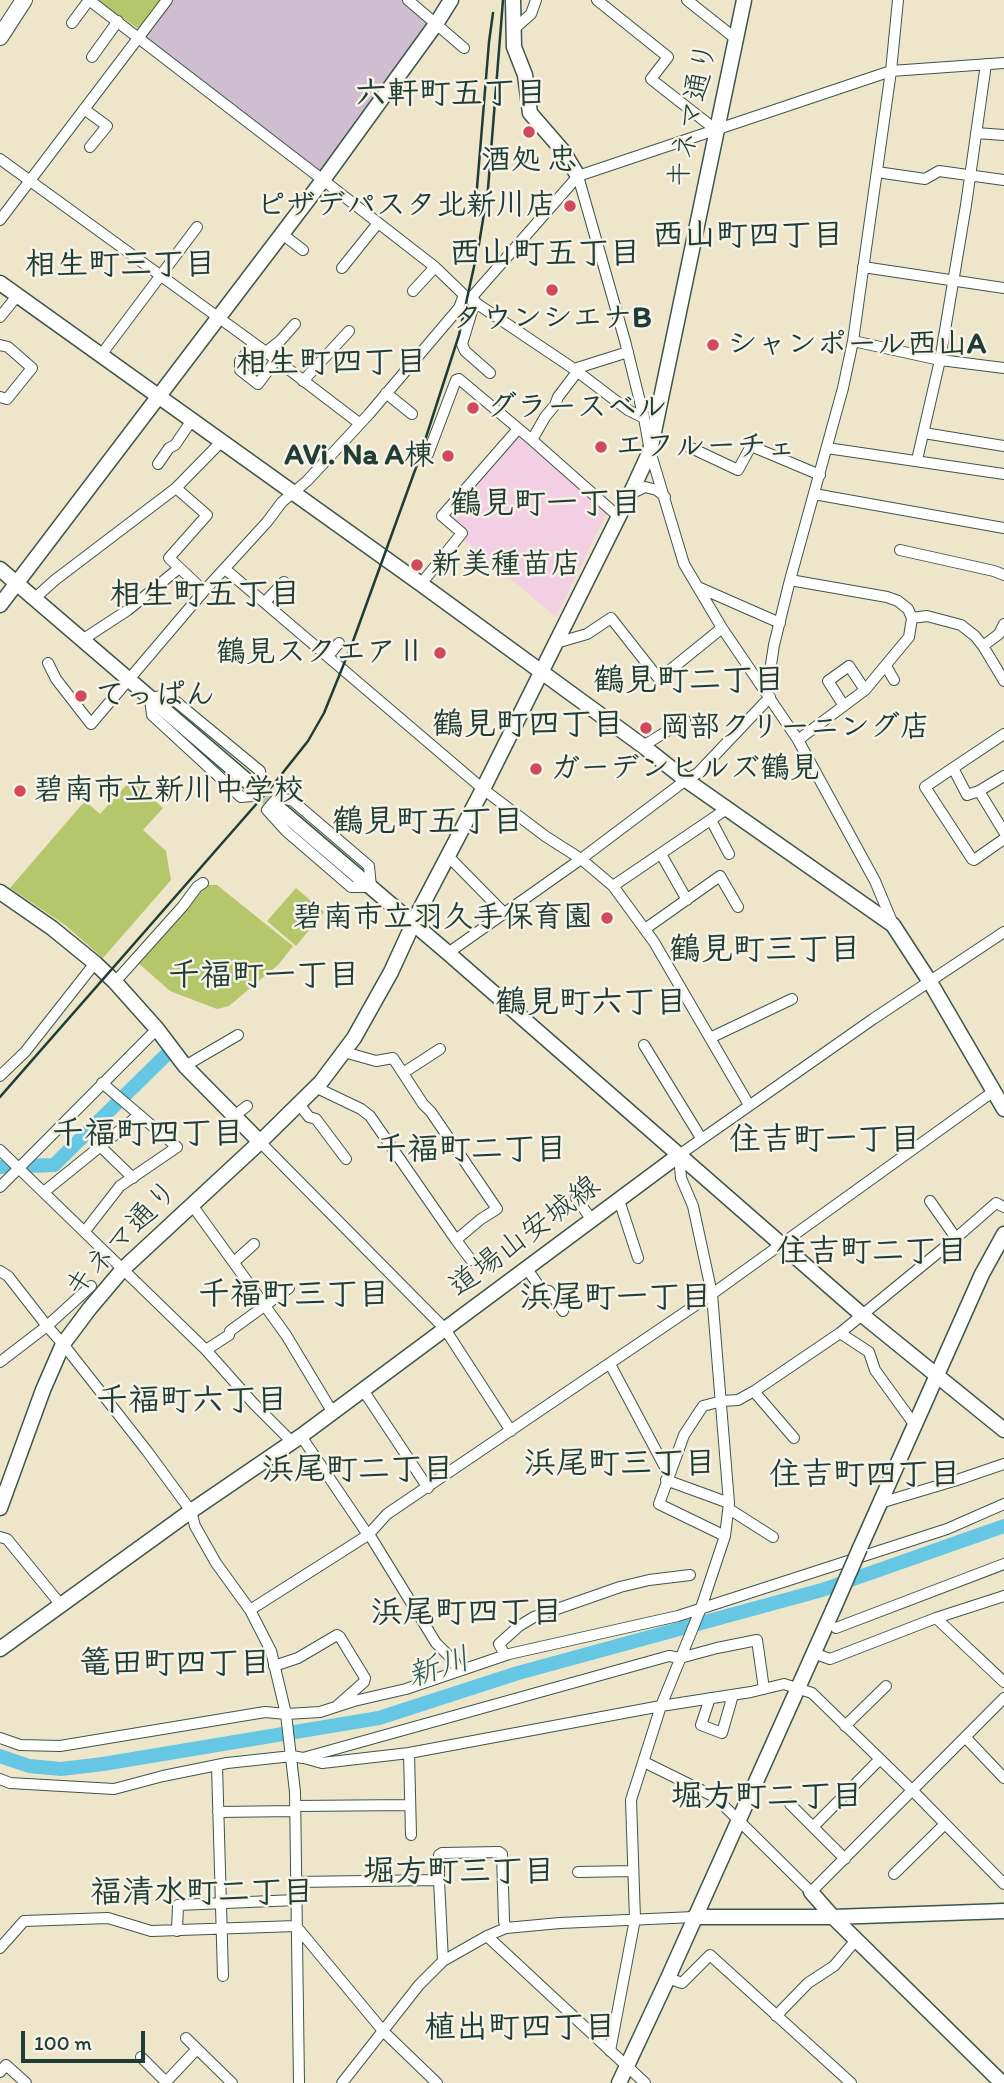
<!DOCTYPE html>
<meta charset="utf-8">
<style>
body{margin:0}
#map{position:relative;width:1004px;height:2083px;overflow:hidden;background:#ede6ca;font-family:Itim,sans-serif}
canvas{display:block}
.scale{position:absolute;left:21px;top:2031px;width:124px;height:32px;box-sizing:border-box;border:4px solid #1f3d34;border-top:0;padding-left:9px;font-size:21px;line-height:24px;white-space:nowrap;color:#1f3d34;-webkit-text-stroke:5px #f7f3e8;paint-order:stroke}
</style>
<div id="map">
<canvas width="1004" height="2083"></canvas>
<div class="scale">100 m</div>
</div>
<script>
const c = document.querySelector('canvas').getContext('2d');
c.lineJoin = 'round';
function fillPath(path, color) { c.fillStyle = color; c.fill(path, 'evenodd'); }
const toPath = rows => new Path2D(rows.map(r => 'M' + r).join(''));
function strokePath(path, color, width, dash) { c.strokeStyle = color; c.lineWidth = width; c.lineCap = dash ? 'butt' : 'round'; c.setLineDash(dash || []); c.stroke(path); }
function label(font, color, halo, rows, align = 'center') {
  c.font = font + ' Itim,"Klee One",sans-serif'; c.lineWidth = 5; c.setLineDash([]); c.textBaseline = 'middle'; c.strokeStyle = halo; c.fillStyle = color; for (const [text, x, y, turn = 0] of rows) {
    c.save(); c.translate(x, y); c.rotate((+turn || 0) * Math.PI / 180); c.textAlign = isNaN(turn) ? turn : align; if (halo) c.strokeText(text, 0, 0); c.fillText(text, 0, 0); c.restore();
  }
}
fillPath(toPath([
 [518,434,607,513,556,617,463,539,467,533,448,517,449,513]
]), '#f2cfe2');
fillPath(toPath([
 [167,0,408,0,436,24,323,180,139,37]
]), '#cfbdd0');
fillPath(toPath([
 [97,0,162,0,140,30],
 [131,780,163,808,143,830,166,851,171,880,103,958,65,925,10,888,85,801,100,814],
 [204,885,217,885,293,946,279,964,229,1006,217,1009,170,991,136,961],
 [296,888,324,912,296,946,267,921]
]), '#b5c76a');
strokePath(toPath([
 [0,1167,54,1165,167,1054],
 [0,1756,29,1766,61,1769,103,1764,379,1718,518,1673,822,1590,1004,1526]
]), '#65c7e3', 14);
strokePath(toPath([
 [248,782,278,808]
]), '#c4c4ac', 14, [14, 7]);
const street = toPath([
 [89,0,323,180,435,267,464,295,574,369,628,410,644,418],
 [408,0,464,48],
 [597,0,668,57,651,79,716,130],
 [687,0,736,39],
 [72,23,89,0],
 [514,29,531,14,536,0],
 [92,57,118,21],
 [84,109,107,126,90,147],
 [976,133,1004,135],
 [0,159,266,352,359,423],
 [877,172,925,179,939,171,1004,180],
 [578,176,625,341,644,418,650,451,684,564,722,628,798,740,875,881,893,924],
 [0,220,167,0],
 [282,234,303,250],
 [863,267,1004,288],
 [342,268,378,223],
 [413,291,435,267],
 [471,298,578,176,891,71,1004,63],
 [475,301,462,344,465,351,490,373],
 [0,317,17,296],
 [853,341,940,360,1004,368],
 [254,344,240,361,240,370,258,384,276,360],
 [0,345,8,347,32,368,7,399,0,397],
 [266,352,280,341,295,324],
 [101,355,197,227],
 [574,369,628,352],
 [303,381,349,331],
 [386,393,412,414],
 [924,433,1004,446],
 [532,440,619,517],
 [687,446,738,470,751,446,820,475],
 [827,448,1004,474],
 [428,454,456,380,459,379,532,440,545,417,555,405,558,397,577,372],
 [917,460,940,360,966,205,986,64],
 [158,464,169,448,175,445,192,420],
 [176,488,222,441],
 [630,494,645,487,657,490,665,497],
 [814,494,1004,528],
 [900,550,994,571,1004,575],
 [225,569,483,789,545,836,581,859,613,886,654,942,749,1105],
 [790,580,887,597,898,601,908,609,912,618,909,637,865,690,798,740],
 [421,584,462,533,442,516,518,429],
 [698,587,780,623],
 [35,598,55,580,176,488,207,515,169,558,204,591],
 [265,602,284,582],
 [912,618,927,616,961,625,975,636,983,646,999,634,1004,624],
 [82,640,128,610,178,569],
 [556,643,587,634,611,618,659,679,722,628],
 [983,646,1004,681],
 [328,656,339,643],
 [48,663,56,679,91,724,204,591,267,522,282,502,307,481,369,414,459,308,464,295],
 [886,666,894,680],
 [767,691,774,645,790,580,843,388,853,341,891,71,898,0],
 [168,695,260,771,262,784,252,796,241,797,152,715,150,698,168,695],
 [844,706,828,681,849,666,865,690],
 [1004,734,953,768,967,795,979,791,1004,776],
 [643,746,685,720],
 [953,768,925,787,972,859,974,860,1004,839],
 [979,791,1004,832],
 [278,797,293,801,369,866,371,887,351,887,286,831,267,810,278,797],
 [711,820,729,854],
 [661,854,687,900],
 [448,856,503,912],
 [613,886,728,808],
 [645,929,720,876,738,907],
 [448,953,581,859,686,780,698,773,770,697],
 [115,982,183,906,197,887,203,883],
 [710,1038,792,999],
 [644,1045,701,1138],
 [185,1066,238,1035],
 [403,1073,440,1049],
 [0,1076,25,1052,95,963],
 [315,1087,361,1109,370,1116,456,1240,481,1219,497,1209,431,1112,423,1104,393,1058,376,1061,344,1052],
 [299,1104,309,1117,316,1119,346,1159],
 [234,1116,247,1106],
 [260,1142,445,1329,511,1431],
 [101,1147,133,1178],
 [0,1150,206,1350,254,1404,292,1442],
 [0,1187,157,1029],
 [45,1191,139,1115],
 [576,1198,592,1220],
 [619,1200,638,1258],
 [930,1201,956,1238],
 [192,1205,286,1335,333,1413],
 [85,1231,120,1186,177,1147,102,1083],
 [456,1240,471,1260],
 [234,1262,254,1244],
 [527,1269,541,1289,549,1291,563,1311],
 [0,1271,8,1276,47,1326,63,1344,147,1451,191,1511,195,1526,216,1563,250,1610,271,1651,286,1714,295,1792,299,2083],
 [840,1333,869,1352,875,1370,914,1424],
 [206,1350,229,1335,230,1331,289,1288],
 [0,1362,47,1326,91,1286],
 [610,1364,668,1473],
 [363,1390,428,1488],
 [756,1390,757,1395,794,1438],
 [301,1436,368,1535],
 [666,1480,729,1503],
 [880,1503,957,1480,1004,1464],
 [729,1509,773,1537],
 [369,1534,436,1643,454,1661,458,1670],
 [725,1536,659,1504,684,1435,703,1406,722,1401,738,1400,756,1390,840,1333,956,1238,996,1203,1004,1207],
 [0,1537,7,1539,61,1605],
 [250,1610,368,1535,387,1514,712,1294,994,1091],
 [936,1618,1004,1682],
 [836,1628,1004,1564],
 [813,1653,830,1659,936,1618,1004,1596],
 [505,1655,499,1644,519,1626,534,1617,620,1587,649,1580,690,1575],
 [274,1666,298,1658,337,1635,340,1637,365,1678,364,1682,338,1705],
 [710,1698,701,1725,722,1733,733,1695],
 [845,1726,886,1686],
 [965,1737,1004,1778],
 [0,1738,20,1745,60,1746,265,1712,286,1714,320,1712,354,1701,406,1689,509,1654,678,1616,947,1529,1004,1504],
 [409,1753,411,1835],
 [304,1758,322,1763,409,1753,661,1706,751,1692,784,1684,812,1693,912,1790,1004,1884],
 [644,1762,715,1797,811,1892,1004,1698],
 [217,1765,223,1976],
 [0,1779,10,1783,114,1789,163,1776,227,1763,292,1756,303,1758,669,1656,680,1658,717,1648,757,1640,764,1689],
 [790,1804,845,1859],
 [295,1806,409,1805],
 [218,1812,295,1811],
 [813,1827,879,1760],
 [578,1872,633,1871],
 [894,1874,945,1824],
 [296,1882,439,1880],
 [177,1931,178,1905,296,1900],
 [487,1936,645,2083],
 [0,1948,24,1921,108,1918,151,1931,296,1926,384,2032,437,2083],
 [443,1961,439,1880,439,1855,442,1853,499,1852,502,1854,504,1921,506,1928],
 [668,1978,682,1983,710,1955,851,2083],
 [776,2016,808,1983,834,1966,856,1940],
 [186,2038,232,2083],
 [610,2051,635,1919,631,1800,661,1706,701,1608,725,1536,729,1503,712,1294,693,1206,681,1178,679,1155,873,1019,1004,932],
 [141,2057,166,2082],
 [0,2072,6,2065,26,2083],
 [165,2083,196,2050],
 [342,2083,419,1985,443,1961,487,1936,506,1928,560,1923,694,1917]
]);
const secondary = toPath([
 [513,0,514,47,525,75,530,113,563,151,578,176],
 [0,283,421,584,643,746,686,780,893,925,930,982,1004,1109],
 [0,569,247,781],
 [0,605,323,180,436,24,451,0],
 [278,808,448,953,861,1314,1004,1430],
 [0,892,52,928,95,963,115,982,157,1029,185,1066,260,1142],
 [0,1508,43,1390,63,1344,90,1308,123,1269,260,1142,321,1082,354,1038,391,972,418,913,483,789,634,486,650,451,744,0],
 [860,1548,982,1274,1004,1234],
 [0,1649,191,1511,301,1436,679,1155],
 [811,1892,833,1917,1002,2083],
 [694,1917,833,1917,1004,1911],
 [619,2083,668,1978,833,1610]
]);
const primary = toPath([
 [0,37,24,0]
]);
strokePath(street, '#3e564a', 12);
strokePath(secondary, '#3e564a', 17);
strokePath(primary, '#3e564a', 18);
strokePath(street, '#fff', 10);
strokePath(secondary, '#fff', 14);
strokePath(primary, '#fff', 16);
strokePath(toPath([
 [475,212,489,42,493,13],
 [0,1097,273,785,308,741,324,713,352,644,418,462,459,335,479,244,488,189,503,0]
]), '#1f3d34', 2.5);
const secondaryBridge = toPath([
 [833,1610,860,1548]
]);
strokePath(secondaryBridge, '#3e564a', 17, []);
strokePath(secondaryBridge, '#fff', 14);
for (const [x, y, r, color] of [
 [529,132,7,"#d1495b"],
 [570,206,7,"#d1495b"],
 [552,290,7,"#d1495b"],
 [713,345,7,"#d1495b"],
 [473,408,7,"#d1495b"],
 [601,447,7,"#d1495b"],
 [448,456,7,"#d1495b"],
 [417,565,7,"#d1495b"],
 [440,653,7,"#d1495b"],
 [81,696,7,"#d1495b"],
 [646,728,7,"#d1495b"],
 [536,769,7,"#d1495b"],
 [20,791,7,"#d1495b"],
 [607,918,7,"#d1495b"]
]) { const dot = new Path2D(); dot.arc(x, y, r, 0, 2 * Math.PI); c.fillStyle = color; c.fill(dot); strokePath(dot, '#f7f3e8', 2.5); }
label('30px', '#1f3d34', '#f7f3e8', [
 ["キネマ通り",693,116,-78],
 ["道場山安城線",525,1237,-37],
 ["キネマ通り",122,1240,-46]
]);
label('bold 30px', '#1f3d34', '#f7f3e8', [
 ["酒処 忠",529,161,"center"],
 ["ピザデパスタ北新川店",556,206,"right"],
 ["タウンシエナB",552,319,"center"],
 ["シャンポール西山A",727,345],
 ["グラースベル",487,408],
 ["エフルーチェ",615,447],
 ["AVi. Na A棟",434,456,"right"],
 ["新美種苗店",431,565],
 ["鶴見スクエアⅡ",426,653,"right"],
 ["てっぱん",95,696],
 ["岡部クリーニング店",660,728],
 ["ガーデンヒルズ鶴見",550,769],
 ["碧南市立新川中学校",34,791],
 ["碧南市立羽久手保育園",593,918,"right"]
], 'left');
label('bold 32px', '#1f3d34', '#f7f3e8', [
 ["六軒町五丁目",451,95],
 ["西山町四丁目",748,237],
 ["西山町五丁目",545,255],
 ["相生町三丁目",120,266],
 ["相生町四丁目",331,364],
 ["鶴見町一丁目",546,505],
 ["相生町五丁目",205,596],
 ["鶴見町二丁目",689,682],
 ["鶴見町四丁目",528,726],
 ["鶴見町五丁目",428,823],
 ["鶴見町三丁目",765,951],
 ["千福町一丁目",264,977],
 ["鶴見町六丁目",591,1004],
 ["千福町四丁目",148,1135],
 ["住吉町一丁目",825,1141],
 ["千福町二丁目",471,1151],
 ["住吉町二丁目",872,1253],
 ["千福町三丁目",294,1296],
 ["浜尾町一丁目",616,1299],
 ["千福町六丁目",192,1402],
 ["浜尾町三丁目",620,1465],
 ["浜尾町二丁目",358,1471],
 ["住吉町四丁目",865,1476],
 ["浜尾町四丁目",467,1614],
 ["篭田町四丁目",175,1665],
 ["堀方町二丁目",767,1798],
 ["堀方町三丁目",459,1873],
 ["福清水町二丁目",202,1894],
 ["植出町四丁目",520,2029]
]);
label('italic 32px', '#2d5957', '#f7f3e8', [
 ["新川",439,1669,-18]
]);
</script>
